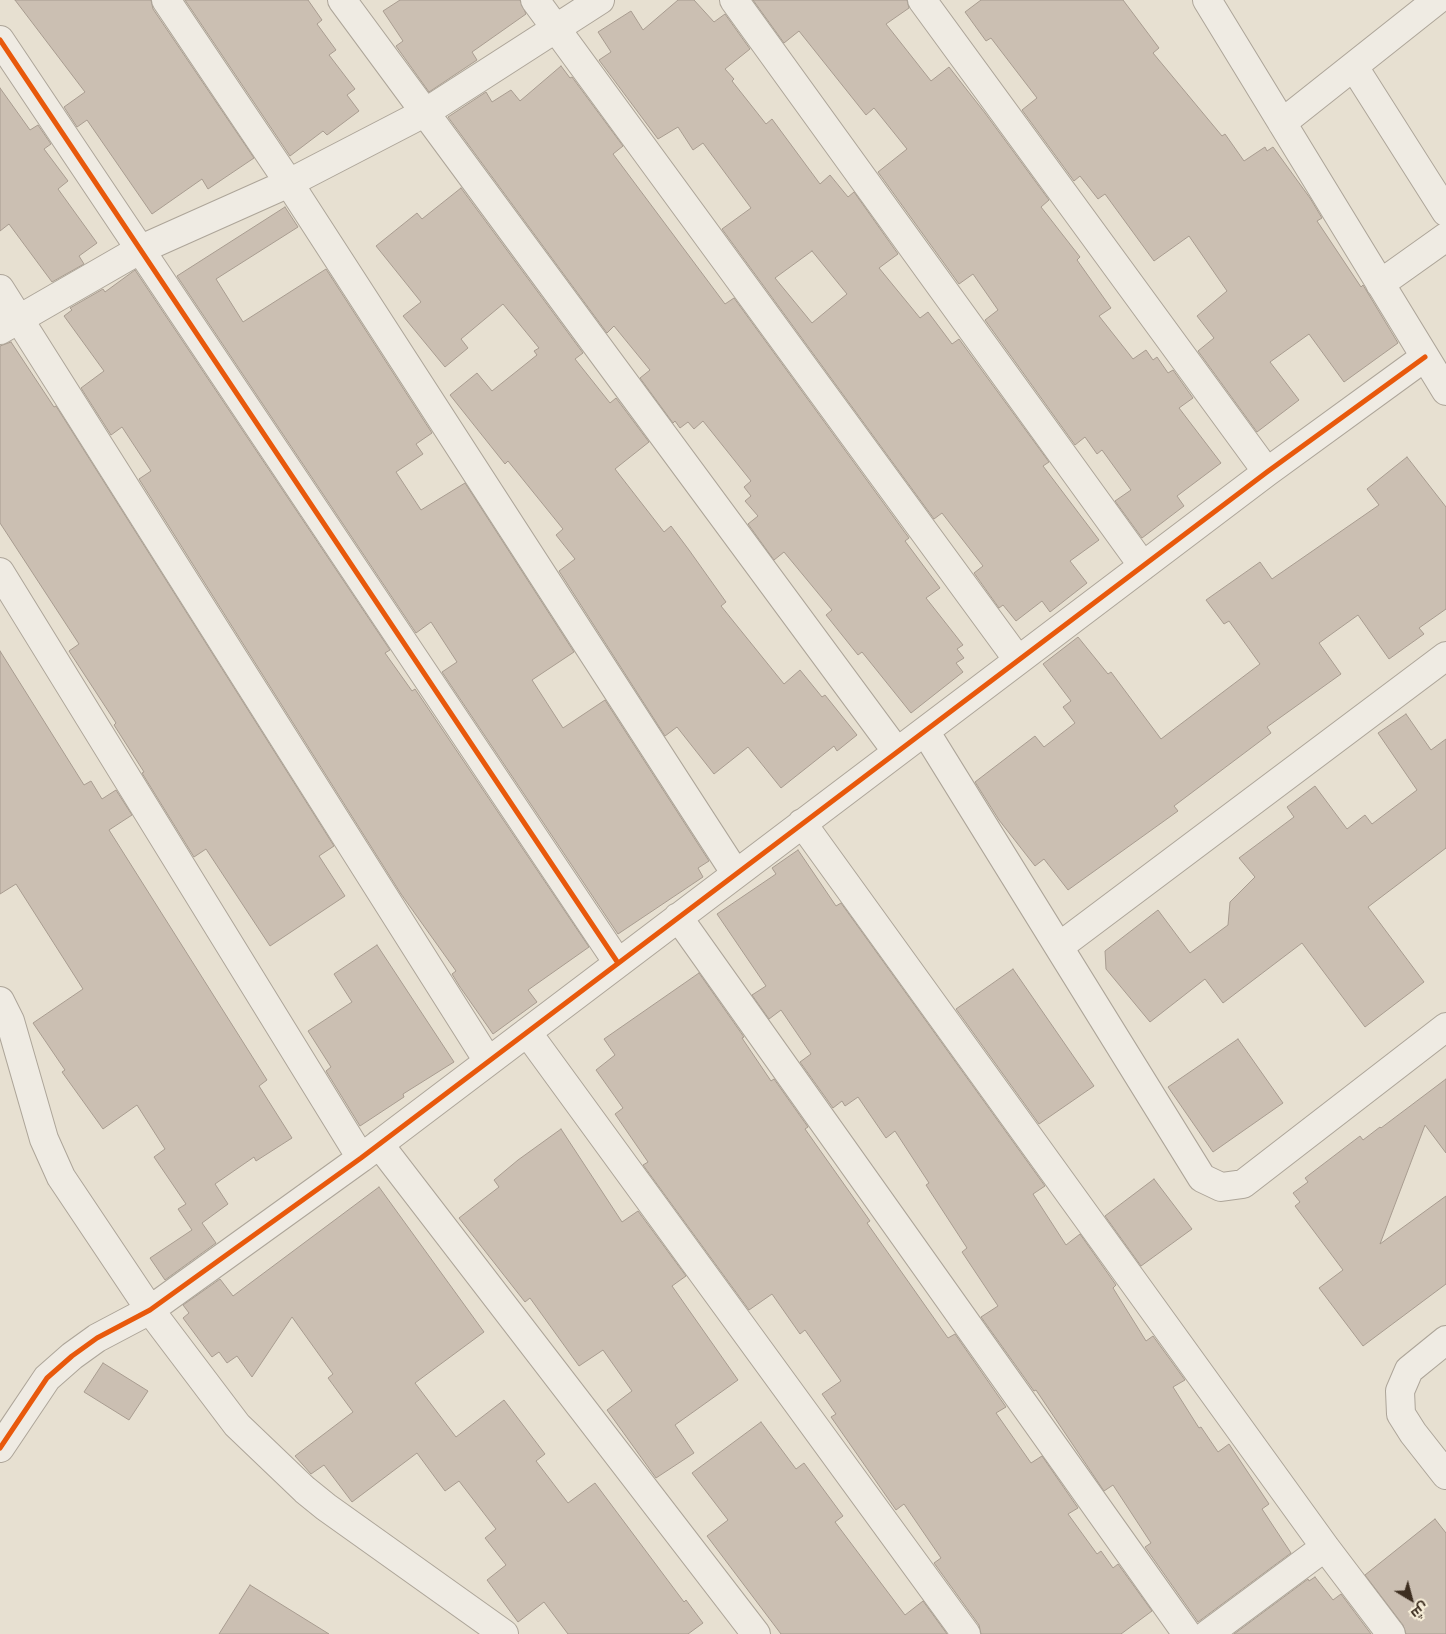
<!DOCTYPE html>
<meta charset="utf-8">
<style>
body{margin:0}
#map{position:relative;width:1446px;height:1634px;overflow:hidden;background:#e7e0d1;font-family:"Roboto Serif",Cairo,serif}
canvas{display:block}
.north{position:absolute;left:1386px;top:1574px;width:50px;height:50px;-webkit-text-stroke:4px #f7eed8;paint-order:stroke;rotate:143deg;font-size:14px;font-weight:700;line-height:20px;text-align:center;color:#3d2e20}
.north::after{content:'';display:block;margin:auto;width:18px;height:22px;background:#3d2e20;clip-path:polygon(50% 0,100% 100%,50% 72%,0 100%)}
</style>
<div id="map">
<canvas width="1446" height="1634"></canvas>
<div class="north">ش</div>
</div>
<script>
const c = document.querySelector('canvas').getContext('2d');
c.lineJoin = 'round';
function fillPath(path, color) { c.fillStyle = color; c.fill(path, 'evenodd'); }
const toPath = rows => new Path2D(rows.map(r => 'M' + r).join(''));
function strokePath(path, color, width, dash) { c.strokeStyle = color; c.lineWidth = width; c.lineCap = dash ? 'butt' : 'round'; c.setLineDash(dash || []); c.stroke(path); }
const building = toPath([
 [15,0,151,0,153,9,254,158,208,189,202,179,152,214,87,120,77,127,64,107,85,92,15,0],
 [185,0,308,0,322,20,317,24,336,50,329,55,355,89,347,95,359,111,327,135,323,131,290,156,185,0],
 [400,0,520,0,526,14,472,52,477,60,429,92,396,46,403,41,383,11,400,0],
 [678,0,694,0,714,22,725,14,750,49,725,69,734,79,732,81,766,124,772,119,820,184,830,175,848,197,854,192,898,254,879,268,920,318,928,312,952,344,959,339,1049,462,1043,466,1099,540,1070,561,1087,583,1050,612,1042,601,1016,621,1003,605,999,608,974,573,983,566,942,513,934,519,722,229,751,208,703,143,693,150,678,127,658,139,599,60,611,52,598,32,631,11,643,30,678,0],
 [812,251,847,294,812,323,775,278,812,251],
 [753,0,907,0,909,8,886,24,931,81,949,67,985,113,1049,200,1041,207,1080,257,1077,260,1111,308,1099,316,1133,359,1146,350,1153,360,1157,357,1168,373,1173,370,1193,398,1179,408,1221,463,1177,496,1184,506,1142,538,1115,501,1131,490,1102,450,1097,454,1085,437,1075,445,985,320,998,310,973,274,959,284,878,172,907,149,874,108,866,115,799,31,784,43,753,0],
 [981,0,1123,0,1159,48,1153,53,1222,136,1225,134,1244,161,1265,147,1267,151,1273,147,1310,198,1322,218,1317,221,1361,287,1363,285,1398,343,1344,382,1309,334,1270,362,1299,400,1257,432,1198,351,1214,338,1197,316,1227,291,1189,236,1154,261,1105,194,1098,199,1080,176,1074,181,1022,110,1037,98,991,38,986,41,965,12,981,0],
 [561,66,570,78,572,77,623,146,613,154,725,304,734,298,909,538,905,541,940,588,926,598,963,645,957,649,964,658,956,663,963,672,911,713,862,652,858,655,826,615,832,610,784,552,774,560,748,524,758,516,745,501,751,496,744,487,751,481,703,421,694,429,688,422,680,428,675,421,673,423,640,378,650,370,614,326,607,333,448,117,486,92,492,102,511,90,520,101,561,66],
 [0,88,30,130,38,125,51,144,44,149,68,181,58,189,97,243,79,256,84,264,52,282,9,224,0,231,0,88],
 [461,188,583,353,575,359,610,403,616,398,649,442,615,469,664,532,671,526,689,550,726,602,721,606,784,684,800,670,822,697,825,695,857,735,837,751,834,746,781,788,748,747,714,774,677,727,665,736,559,571,575,559,556,535,563,529,508,461,505,464,450,395,477,373,492,391,537,355,534,351,539,348,503,304,461,339,468,348,445,367,403,316,421,302,376,246,417,213,422,219,461,188],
 [285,207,298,227,216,279,243,322,326,269,432,433,416,444,423,454,396,472,421,510,465,483,574,652,532,680,563,728,605,700,709,861,698,868,703,877,618,934,442,672,457,662,431,622,416,633,177,276,285,207],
 [135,270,390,650,385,653,412,691,415,689,589,947,528,990,537,1002,493,1034,460,987,452,974,456,971,401,894,139,479,151,471,122,427,111,435,81,388,104,371,64,316,72,310,70,308,103,289,105,292,135,270],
 [11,342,54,407,56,406,334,846,319,856,345,896,270,946,206,849,194,857,142,773,144,772,114,725,116,723,69,651,79,644,0,523,0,346,11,342],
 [1407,457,1446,507,1446,609,1419,628,1424,634,1389,659,1358,615,1319,643,1341,674,1267,727,1271,733,1174,806,1178,811,1068,890,1044,859,1035,866,999,820,975,782,1035,736,1044,747,1075,723,1063,707,1071,701,1043,664,1078,637,1108,674,1111,672,1161,739,1260,664,1229,621,1224,624,1206,600,1260,562,1272,579,1379,505,1367,489,1407,457],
 [0,651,84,785,91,781,102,799,116,790,132,815,109,830,267,1080,259,1086,292,1138,256,1161,254,1157,215,1184,228,1204,202,1223,216,1243,165,1280,150,1258,192,1230,178,1209,186,1204,154,1157,165,1149,137,1105,103,1129,62,1072,65,1070,33,1023,83,989,16,884,0,894,0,651],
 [1406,714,1431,750,1446,739,1446,848,1368,907,1424,982,1365,1027,1302,943,1223,1003,1205,979,1150,1022,1106,969,1105,951,1158,910,1190,953,1228,925,1230,902,1255,877,1239,858,1294,817,1287,807,1315,786,1347,829,1365,815,1372,824,1417,790,1378,733,1406,714],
 [798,850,836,906,841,903,1045,1186,1033,1194,1066,1245,1080,1234,1116,1285,1113,1288,1146,1341,1153,1336,1185,1380,1173,1387,1199,1428,1201,1427,1218,1452,1229,1444,1269,1504,1262,1509,1291,1553,1198,1622,1145,1547,1151,1543,1113,1485,1104,1491,1036,1390,1034,1391,981,1317,998,1306,962,1252,967,1248,926,1185,929,1183,895,1131,886,1138,858,1097,845,1106,842,1101,833,1108,800,1062,811,1054,781,1010,769,1019,752,995,766,986,717,914,776,874,772,868,798,850],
 [377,945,454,1062,403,1094,404,1097,360,1126,326,1071,331,1067,308,1031,352,1002,334,974,377,945],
 [1013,969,1094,1086,1039,1124,956,1009,1013,969],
 [699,973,744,1037,742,1038,771,1081,774,1079,808,1127,805,1129,870,1221,867,1223,943,1331,948,1338,955,1334,1006,1407,996,1413,1031,1463,1042,1456,1078,1508,1068,1514,1097,1554,1101,1551,1113,1568,1118,1564,1152,1611,1121,1634,981,1634,979,1625,934,1563,941,1558,904,1504,896,1510,831,1417,836,1414,822,1394,841,1381,805,1330,800,1334,772,1294,749,1310,643,1165,648,1162,615,1114,623,1108,596,1070,615,1055,604,1039,699,973],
 [1238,1039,1283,1103,1213,1152,1168,1087,1238,1039],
 [1446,1079,1446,1153,1425,1125,1380,1244,1446,1196,1446,1284,1363,1346,1319,1288,1343,1270,1295,1206,1300,1202,1293,1193,1308,1182,1305,1178,1360,1136,1363,1140,1380,1127,1381,1128,1446,1079],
 [561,1129,622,1222,638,1211,686,1276,672,1286,738,1380,675,1425,694,1453,656,1478,607,1410,632,1391,603,1350,579,1366,530,1298,525,1302,459,1218,499,1187,494,1180,518,1160,561,1129],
 [1154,1179,1192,1229,1141,1266,1105,1216,1154,1179],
 [379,1187,484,1332,415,1383,456,1437,504,1400,545,1454,536,1461,568,1503,595,1483,684,1602,686,1600,703,1623,688,1634,568,1634,544,1602,518,1622,487,1580,506,1565,485,1538,496,1529,459,1481,445,1491,417,1453,352,1502,324,1465,311,1474,295,1456,353,1412,328,1378,333,1374,292,1317,252,1377,237,1356,227,1363,219,1352,212,1357,183,1318,189,1313,183,1305,220,1279,233,1296,379,1187],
 [103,1363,148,1391,129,1420,84,1392,103,1363],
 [761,1422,796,1469,804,1463,843,1516,835,1522,905,1615,923,1601,947,1634,781,1634,707,1536,728,1520,692,1473,761,1422],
 [1435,1519,1446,1533,1446,1634,1406,1634,1403,1625,1365,1575,1435,1519],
 [1315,1577,1333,1600,1341,1594,1371,1634,1234,1634,1308,1579,1309,1581,1315,1577],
 [250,1585,329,1634,219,1634,250,1585]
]);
fillPath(building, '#cbbfb2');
strokePath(building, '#a89c90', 1);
const street = toPath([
 [166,0,289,183,736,874],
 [342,0,897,752],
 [535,0,1018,660],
 [734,0,1143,566],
 [922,0,1267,472],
 [1207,0,1446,391],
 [0,40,618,963],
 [1354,67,1446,212],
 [1282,123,1437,0],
 [1380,284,1446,237],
 [0,289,488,1061],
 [0,330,139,250,289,183,426,112,600,0],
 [0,572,361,1158],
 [925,731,1202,1178,1221,1187,1243,1184,1446,1027],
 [802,823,1325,1547,1391,1634],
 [678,917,1187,1634],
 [1060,946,1446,656],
 [0,1001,10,1021,44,1139,61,1177,150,1310,237,1425,305,1490,326,1507,504,1634],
 [527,1032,966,1634],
 [379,1144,756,1634],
 [1446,1340,1409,1370,1400,1391,1401,1414,1413,1433,1446,1475],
 [0,1448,47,1378,72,1356,97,1338,150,1310,361,1158,1267,472,1425,357],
 [1208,1634,1325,1547]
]);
strokePath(street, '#ada599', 30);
strokePath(street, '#efebe3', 28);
strokePath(toPath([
 [0,40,618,963],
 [0,1448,47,1378,72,1356,97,1338,150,1310,361,1158,1267,472,1425,357]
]), '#e8590c', 5);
</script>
